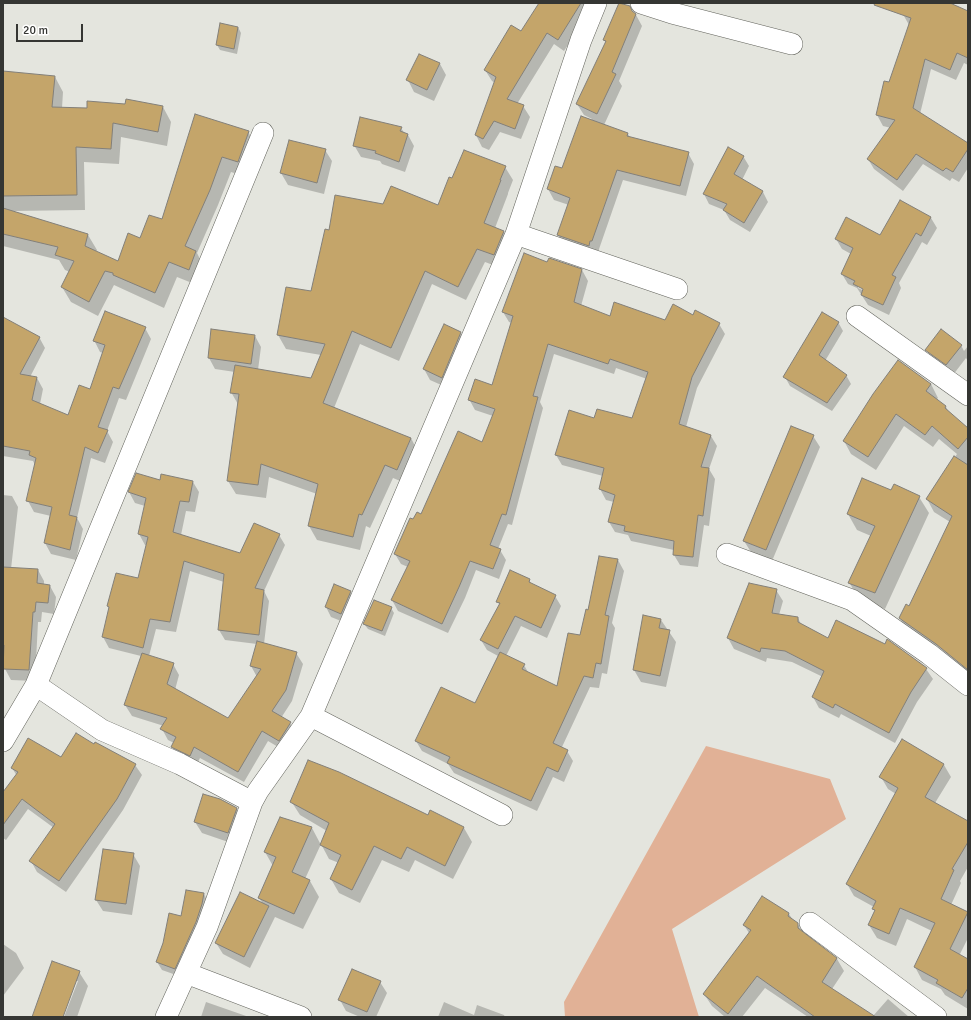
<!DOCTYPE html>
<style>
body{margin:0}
#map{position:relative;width:971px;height:1020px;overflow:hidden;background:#e4e5de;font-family:Signika,sans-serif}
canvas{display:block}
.frame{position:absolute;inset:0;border:4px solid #353633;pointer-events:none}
.scale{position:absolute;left:16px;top:24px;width:67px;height:18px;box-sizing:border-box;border:2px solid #353633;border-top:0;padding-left:5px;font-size:12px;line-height:14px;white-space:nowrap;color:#353633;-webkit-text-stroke:3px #fffffe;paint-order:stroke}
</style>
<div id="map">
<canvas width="971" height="1020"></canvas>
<div class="frame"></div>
<div class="scale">20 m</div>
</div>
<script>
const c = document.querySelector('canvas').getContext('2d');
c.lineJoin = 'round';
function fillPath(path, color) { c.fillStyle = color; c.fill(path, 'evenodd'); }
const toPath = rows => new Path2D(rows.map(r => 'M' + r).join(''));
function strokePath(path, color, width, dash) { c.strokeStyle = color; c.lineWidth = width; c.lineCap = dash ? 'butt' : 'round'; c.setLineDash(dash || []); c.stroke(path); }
fillPath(toPath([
 [706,746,830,779,846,819,672,929,699,1017,565,1017,564,1002]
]), '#e1b196');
fillPath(toPath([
 [540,3,584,3,589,12,564,51,554,44,517,104,523,106,530,117,521,139,500,132,489,150,482,147,476,135,495,83,492,81,485,70,522,32],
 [909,3,948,3,968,12,968,65,964,63,956,80,931,69,920,114,968,145,968,168,959,182,952,178,950,181,923,164,903,191,874,169,868,159,891,128,883,126,877,115,890,84,909,25,904,16],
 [632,12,636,15,642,26,619,81,622,86,604,125,628,134,630,138,688,153,694,164,686,196,623,180,598,252,564,246,558,235,569,205,554,200,548,189,562,170,592,119,584,115,577,104,606,43,604,40],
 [238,27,241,33,237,54,220,50,217,45],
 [420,55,440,64,446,75,434,101,414,92,408,80],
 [3,72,55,77,63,92,62,108,88,109,163,107,171,122,167,146,121,137,119,164,84,162,85,210,12,211,88,235,97,250,96,252,119,262,140,239,162,220,196,115,248,132,257,147,247,177,231,172,218,205,197,253,204,267,197,285,177,277,164,308,114,285,98,316,71,302,62,287,70,272,65,270,59,260,3,246],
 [401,128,405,134,408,135,414,146,405,172,382,164,380,161,361,157,354,145],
 [728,149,743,156,749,166,742,180,763,192,768,202,750,232,730,220,724,210,709,204,704,194],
 [325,150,332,161,324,194,288,185,281,173],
 [505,167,513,180,508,193,508,194,495,228,504,232,511,245,501,268,485,262,466,300,432,284,399,361,360,344,334,408,411,438,418,452,405,483,393,478,370,528,366,526,360,550,317,540,309,526,317,494,269,477,266,498,236,494,228,481,239,406,231,392,235,372,215,369,209,358,255,336,261,347,258,370,312,379,321,355,286,349,278,335,287,288,311,292,330,231,384,206,438,206,453,179],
 [900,201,931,218,937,228,927,245,922,242,899,283,901,288,889,315,868,305,857,288,848,284,842,274,851,254,842,249,836,239,881,237],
 [858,285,868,290,867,292,858,288],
 [550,259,582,270,588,281,581,306,610,317,665,321,693,316,719,324,725,334,697,388,686,427,711,436,717,446,709,469,715,479,709,526,704,525,698,567,680,565,674,555,674,550,631,541,628,535,615,532,609,522,614,502,606,500,600,489,603,476,562,465,556,455,595,419,632,419,647,379,616,368,614,374,554,354,540,402,543,408,512,525,508,524,498,549,500,550,506,560,499,579,476,570,465,598,448,633,398,611,392,600,408,567,401,564,395,554,414,520,422,515,483,443,493,416,475,410,469,399,493,386,512,323,509,322,503,312,548,263],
 [3,318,39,337,45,348,30,377,37,378,43,389,40,404,69,416,91,390,103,353,100,352,94,340,145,328,151,339,126,400,119,398,107,431,113,442,105,463,91,458,77,518,83,529,76,560,51,554,45,543,51,516,34,512,28,501,35,465,33,461,3,456],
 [838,322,843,331,825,361,846,375,851,384,832,411,790,386,785,377],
 [461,333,467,344,448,388,430,380,424,369],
 [961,345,964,351,968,346,968,361,966,358,953,375,933,361,927,350],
 [931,384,938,398,936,400,946,407,950,414,968,430,968,676,907,631,900,618,910,608,950,522,934,512,927,499,957,454,939,439,933,447,904,426,876,470,851,454,844,441],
 [813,436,820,447,772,561,751,552,744,541],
 [161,481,193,482,199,492,195,512,186,511,181,535,240,554,279,535,285,545,264,591,269,601,264,644,296,653,303,664,292,701,281,718,290,723,296,734,285,751,268,741,244,782,200,758,196,766,178,758,172,747,174,743,168,740,162,729,164,726,132,716,125,705,141,656,109,648,103,637,110,609,108,606,139,580,147,545,145,545,139,534,145,506,135,503,129,492],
 [190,571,224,582,219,630,225,640,257,644,251,666,257,677,228,720,175,690,179,675,173,664,149,656,156,629,176,632],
 [892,491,919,497,929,513,885,609,859,599,849,582,871,536,857,530,848,514],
 [3,495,12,496,18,507,11,569,38,570,44,581,44,585,50,586,56,597,54,614,42,612,41,622,38,622,35,681,11,680,4,667,3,667],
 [618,560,624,571,612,623,615,628,607,674,602,673,599,688,590,687,562,747,567,751,573,761,564,782,553,777,537,811,454,773,448,764,422,751,416,741,475,704,498,656,487,650,481,640,500,606,498,602,529,580,532,585,555,596,561,606,547,638,521,626,506,656,524,665,529,674,558,687,581,636,588,611],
 [776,590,783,601,779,615,798,618,802,626,828,639,885,645,926,669,933,679,917,702,895,743,841,714,839,718,819,708,813,697,823,677,792,662,767,658,766,662,734,649,728,638],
 [350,592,356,601,346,623,331,617,326,607],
 [391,608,394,613,385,636,368,629,364,624],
 [661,620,676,642,666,687,641,682,634,670],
 [94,745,135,765,142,775,123,810,66,892,37,872,31,861,54,828,28,809,6,840,3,838,3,795,17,776,12,768,61,758],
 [944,765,951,777,935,803,968,823,968,867,960,881,961,883,951,905,968,914,968,938,959,956,968,960,968,1009,945,995,941,989,922,980,915,967,932,931,907,919,896,946,877,938,869,925,875,912,874,907,854,896,847,884,896,794,888,789,881,777],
 [291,801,428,816,431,812,464,828,472,842,453,879,415,860,409,872,382,860,360,903,339,893,331,879,339,863,329,859,321,844,305,879,310,881,319,897,303,929,275,917,250,968,223,954,216,943,263,904,259,898,273,866,265,852,280,818,312,828,321,845,327,831,300,815],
 [236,808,243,820,234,844,202,833,195,822],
 [133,854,140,866,132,915,103,911,96,900],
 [204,894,208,902,179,976,162,970,157,962,181,917],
 [789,914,793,920,797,923,803,934,837,959,844,971,832,989,873,1016,888,999,909,1017,808,1017,765,988,742,1017,725,1017,712,1006,704,994,749,933,744,925],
 [3,944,16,953,24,968,3,996],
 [79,972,88,986,77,1017,64,1017,78,981,76,981,62,1017,33,1017],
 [380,982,387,993,376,1017,360,1017,346,1011,340,1000],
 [206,1002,249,1017,201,1017],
 [444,1002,474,1015,477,1005,504,1015,505,1017,438,1017]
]), '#0003');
const building = toPath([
 [539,3,581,3,558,40,547,33,507,99,524,105,515,129,494,121,483,139,475,135,496,77,484,70,511,25,521,31,539,3],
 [619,3,630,6,632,11,636,14,612,72,616,74,597,114,576,104,606,41,603,40,619,3],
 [875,3,950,3,968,11,968,58,957,53,950,70,925,59,913,108,968,143,968,149,953,172,946,168,943,171,916,154,897,180,867,159,895,120,876,115,884,81,889,82,911,18,874,5,875,3],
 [220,23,238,27,234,49,216,45,220,23],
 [419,54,440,63,427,90,406,80,419,54],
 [3,71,55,76,52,107,87,108,87,101,125,104,126,99,163,106,158,132,113,123,111,149,76,147,77,195,3,196,3,71],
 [195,114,249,131,238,162,222,157,210,190,185,246,196,251,189,270,169,262,155,293,113,275,113,273,105,271,89,302,61,287,74,261,55,255,58,247,3,234,3,208,88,234,85,246,118,261,128,233,140,238,149,215,162,219,195,114],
 [581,116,628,133,627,136,689,152,680,186,617,170,592,241,590,241,589,246,557,235,570,198,547,189,555,166,562,168,581,116],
 [360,117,402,127,400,131,408,134,399,162,375,153,376,151,353,146,360,117],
 [289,140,326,149,317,183,280,173,289,140],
 [728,147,744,156,734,174,763,191,744,223,723,210,727,204,703,194,728,147],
 [464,150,506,166,500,180,501,180,484,223,504,231,494,255,477,249,458,287,425,271,391,348,352,331,323,403,411,438,397,470,385,465,362,515,359,514,353,537,308,526,318,484,261,464,258,485,227,481,239,394,230,393,235,365,311,378,325,344,277,335,286,287,311,291,325,229,329,230,335,195,383,204,391,186,438,205,449,177,452,178,464,150],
 [900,200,931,217,921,236,916,233,892,275,896,277,883,305,861,295,863,289,853,284,855,281,841,274,853,248,835,239,846,217,880,235,900,200],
 [524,253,547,262,549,258,582,269,574,302,610,316,614,302,665,320,673,304,693,315,695,310,720,323,692,377,679,424,711,435,701,467,709,468,703,516,698,515,693,557,673,555,674,541,624,531,625,526,608,522,615,495,599,489,604,468,555,455,569,410,594,418,597,409,632,418,648,372,610,359,608,364,548,344,533,396,538,397,506,515,502,514,490,545,501,549,493,569,470,561,459,587,442,624,391,600,410,561,394,554,410,518,413,519,417,512,421,514,458,431,482,442,495,409,468,400,475,379,492,385,513,316,502,312,524,253],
 [105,311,146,327,119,389,113,387,98,427,108,430,98,453,85,447,69,515,77,517,70,550,44,543,52,507,26,501,36,458,29,455,30,451,3,446,3,317,40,337,20,374,37,377,32,400,68,415,79,385,90,389,105,345,93,341,105,311],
 [822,312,839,322,819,355,847,375,827,403,783,377,822,312],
 [444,324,461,332,442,378,423,369,444,324],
 [211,329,255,335,251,364,208,358,211,329],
 [941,329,962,345,946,365,925,350,941,329],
 [898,360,931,384,926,391,946,406,945,408,968,428,968,437,958,449,932,426,925,435,896,414,868,457,843,441,873,394,898,360],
 [791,426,814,435,766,550,743,541,791,426],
 [954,456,968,465,968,670,936,644,899,618,906,604,909,606,952,516,926,499,954,456],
 [136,473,160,480,161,474,193,481,189,502,180,501,173,532,240,553,254,523,280,534,255,588,264,590,259,635,218,630,224,574,184,561,170,622,150,619,143,648,102,637,109,607,107,606,116,573,138,578,148,537,138,534,146,498,128,492,136,473],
 [862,478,891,490,894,484,920,496,875,593,848,583,875,526,847,514,862,478],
 [599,556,618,559,605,615,609,616,601,664,596,663,593,678,584,676,553,743,568,750,558,772,547,767,531,801,447,763,450,757,415,741,441,687,475,703,500,652,525,664,522,669,557,686,568,633,580,635,586,609,588,610,599,556],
 [3,567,38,569,37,583,50,585,48,603,36,602,35,612,33,612,29,670,3,669,4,645,3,645,3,567],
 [510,570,530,579,529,582,556,595,541,628,515,616,498,649,480,640,500,603,496,602,510,570],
 [749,583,777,589,772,613,798,617,798,622,828,638,836,620,885,644,887,639,927,668,911,692,889,733,835,704,833,708,812,697,824,671,785,651,761,648,760,652,727,638,749,583],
 [334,584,351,591,341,614,325,607,334,584],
 [374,600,392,607,382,631,363,624,374,600],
 [643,615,661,619,659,628,670,630,660,676,633,670,643,615],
 [257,641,297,652,286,690,272,711,291,722,279,741,262,731,238,772,194,747,190,756,171,747,176,737,160,729,167,718,124,705,142,653,174,663,167,684,228,718,261,669,250,666,257,641],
 [76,733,94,744,95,742,136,764,117,799,59,881,29,861,55,824,22,799,3,825,3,792,18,772,11,768,28,738,61,757,76,733],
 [902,739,944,764,925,797,968,821,968,842,952,869,954,870,941,899,968,912,950,949,968,959,968,988,962,998,936,983,938,980,914,967,935,923,900,908,889,934,868,925,875,910,872,909,876,901,846,884,898,788,879,777,902,739],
 [308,760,339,772,428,815,430,810,464,827,445,866,407,847,401,859,374,846,352,890,330,879,341,855,320,845,329,823,290,802,308,760],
 [203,794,220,799,237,808,228,833,194,822,203,794],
 [280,817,312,827,292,872,310,880,294,914,258,898,276,857,264,852,280,817],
 [103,849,134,853,126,904,95,900,103,849],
 [186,890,204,893,202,904,196,922,175,969,156,962,163,943,169,913,181,916,186,890],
 [240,892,269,906,244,957,215,943,240,892],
 [762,896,789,913,788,916,798,923,798,928,837,958,822,982,876,1017,815,1017,757,976,728,1014,703,994,751,930,743,925,762,896],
 [52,961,80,971,63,1017,32,1017,52,961],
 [352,969,381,981,367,1012,338,1000,352,969]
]);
fillPath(building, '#c4a56a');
strokePath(building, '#827f79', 1);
const street = toPath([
 [641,3,672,13,792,44],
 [516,234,677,289],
 [857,316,968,395],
 [727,554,852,600,929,654,968,685],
 [36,685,102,730,180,764,252,802],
 [311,716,502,815],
 [3,741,36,685,263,133],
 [810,923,936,1017],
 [186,973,301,1017],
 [166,1017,207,927,252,802,258,791,311,716,516,234,581,40,596,3]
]);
strokePath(street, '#63645d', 22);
strokePath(street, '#fff', 21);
</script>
